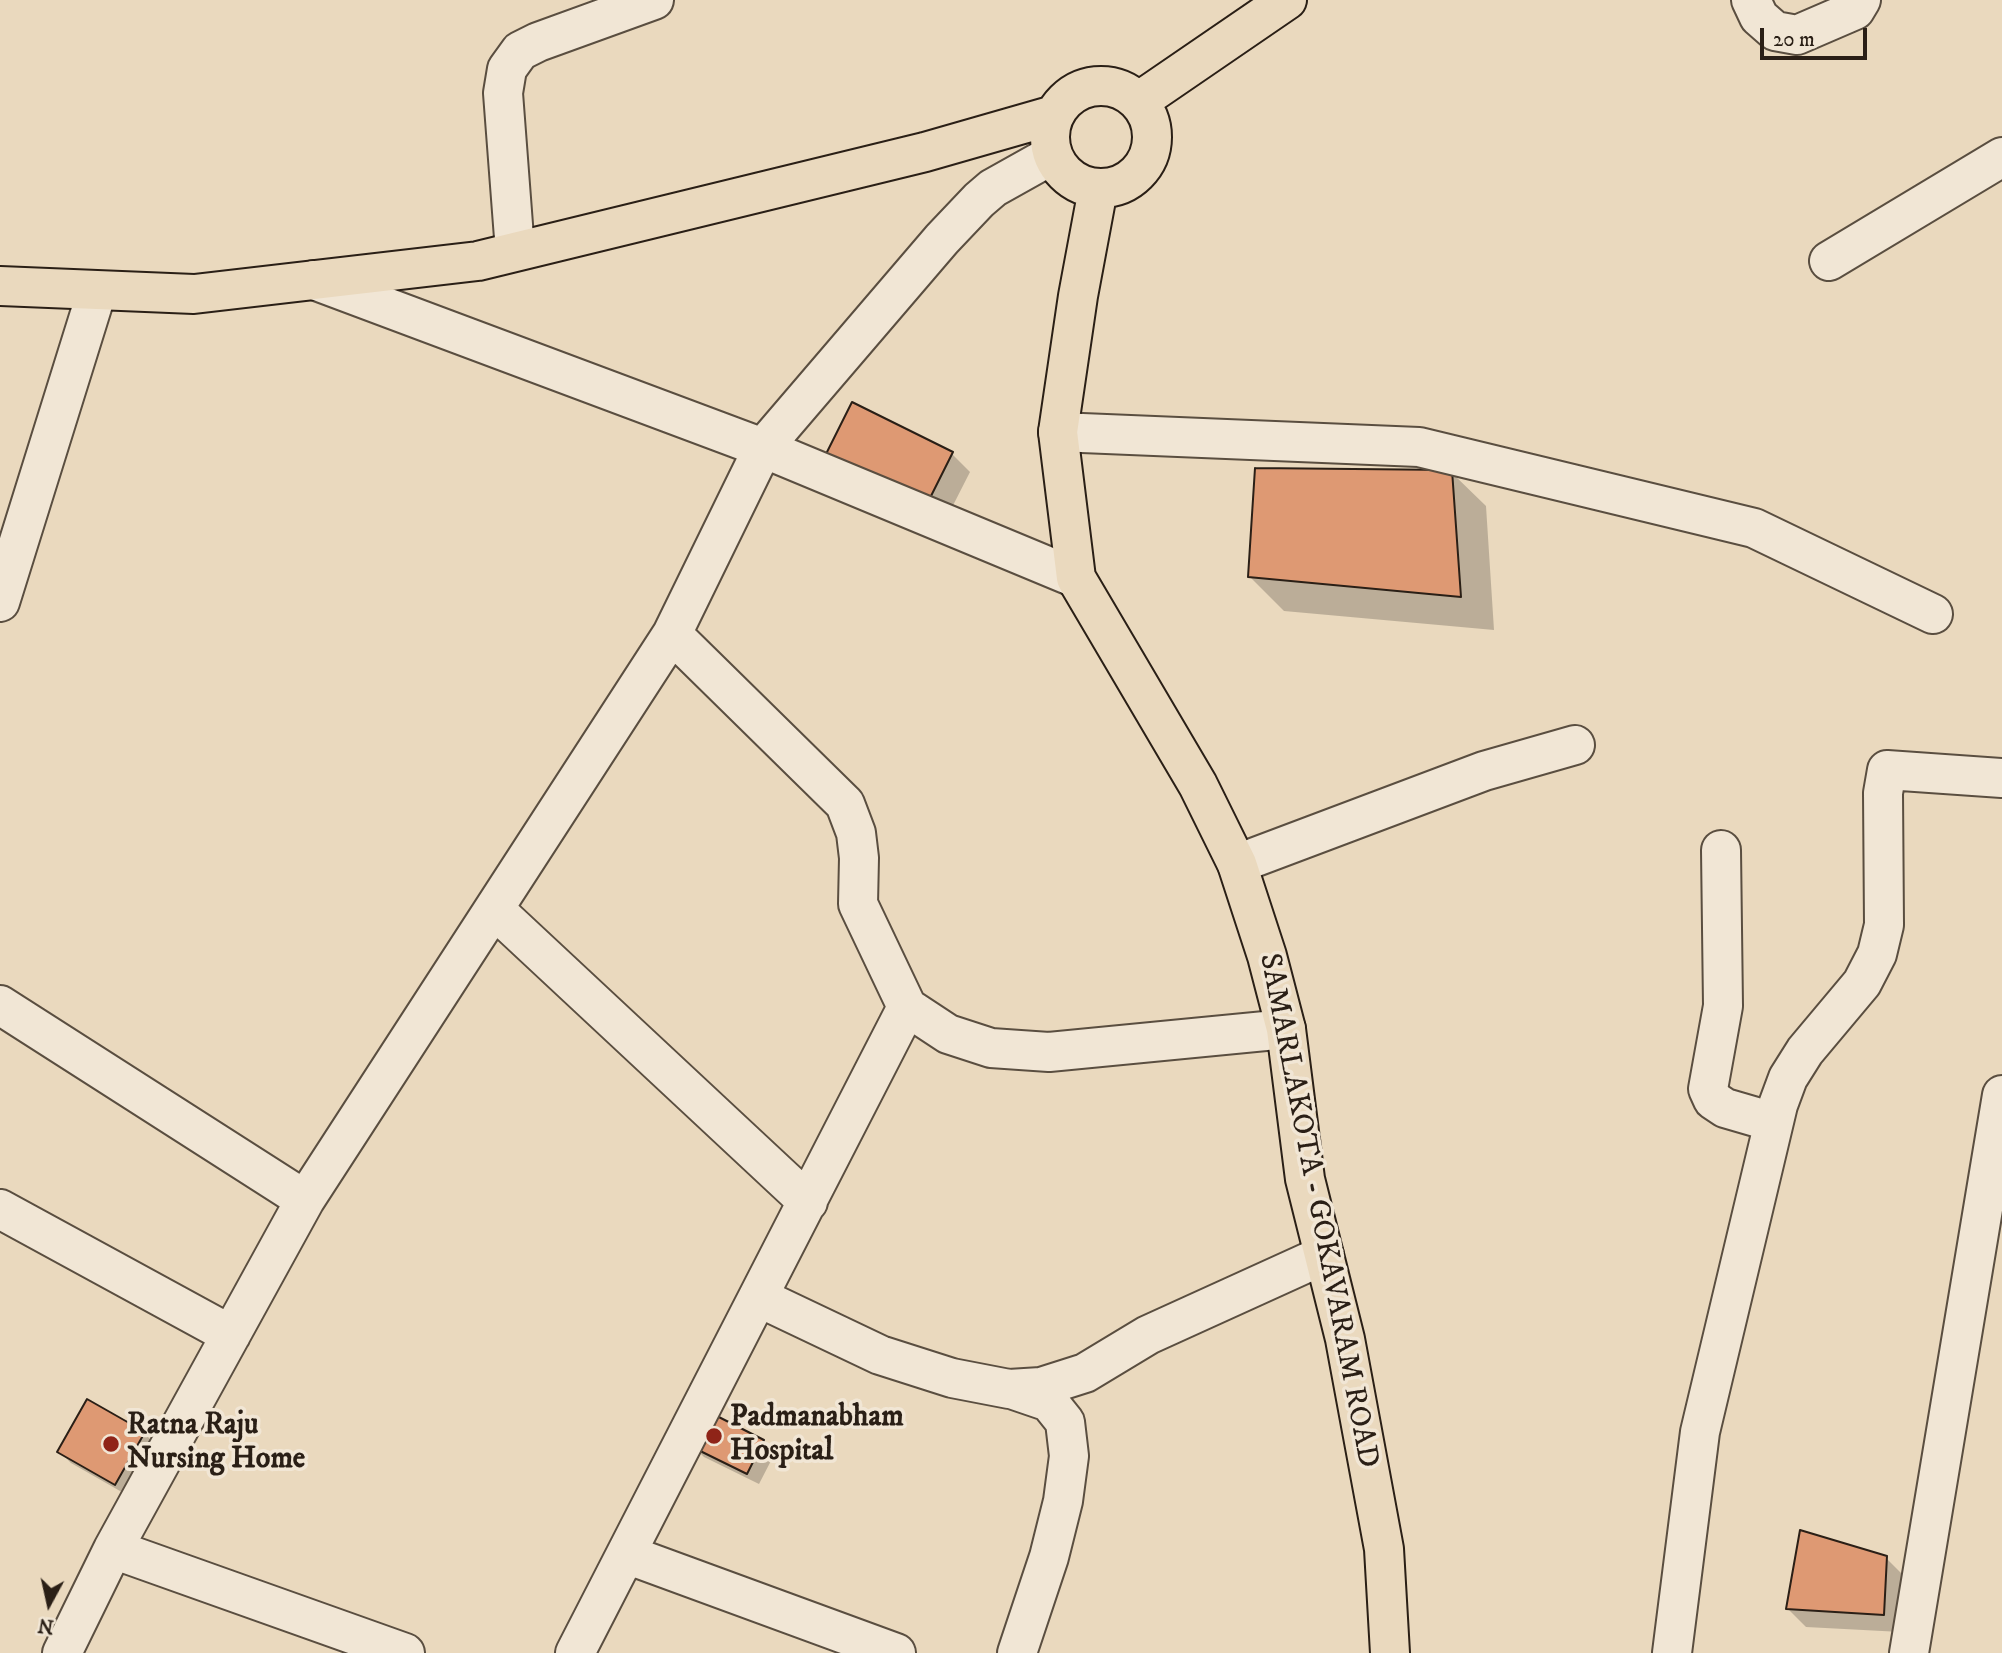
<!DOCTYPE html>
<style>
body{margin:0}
#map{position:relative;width:2002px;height:1653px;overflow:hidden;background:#ead9be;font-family:"IM FELL DW Pica",serif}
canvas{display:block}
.north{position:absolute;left:14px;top:1569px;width:70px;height:70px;-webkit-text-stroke:5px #f1e6d5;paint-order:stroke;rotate:188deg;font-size:19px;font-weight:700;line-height:28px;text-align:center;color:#2a1f16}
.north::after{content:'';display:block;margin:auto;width:24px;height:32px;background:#2a1f16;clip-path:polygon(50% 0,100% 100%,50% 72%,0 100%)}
.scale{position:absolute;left:1760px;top:28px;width:107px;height:32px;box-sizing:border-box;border:4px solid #2a1f16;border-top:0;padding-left:9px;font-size:21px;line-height:24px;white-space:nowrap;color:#2a1f16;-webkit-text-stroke:5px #f1e6d5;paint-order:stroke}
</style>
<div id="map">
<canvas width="2002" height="1653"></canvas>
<div class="north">N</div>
<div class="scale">20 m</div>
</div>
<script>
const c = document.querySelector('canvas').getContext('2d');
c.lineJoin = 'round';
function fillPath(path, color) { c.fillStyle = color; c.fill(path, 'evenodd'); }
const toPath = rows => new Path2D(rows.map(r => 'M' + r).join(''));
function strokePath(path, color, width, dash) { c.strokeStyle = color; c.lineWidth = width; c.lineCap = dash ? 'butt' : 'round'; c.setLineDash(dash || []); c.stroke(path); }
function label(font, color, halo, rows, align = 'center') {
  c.font = font + ' "IM FELL DW Pica",serif'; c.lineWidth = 7; c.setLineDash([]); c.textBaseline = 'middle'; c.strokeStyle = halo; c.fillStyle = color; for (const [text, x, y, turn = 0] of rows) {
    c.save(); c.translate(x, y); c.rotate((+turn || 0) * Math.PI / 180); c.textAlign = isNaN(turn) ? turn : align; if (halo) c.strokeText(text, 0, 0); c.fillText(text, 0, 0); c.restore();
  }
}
fillPath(toPath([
 [952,454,970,472,942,527,843,477],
 [1451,472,1486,506,1494,630,1284,611,1250,577],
 [144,1433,156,1445,127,1495,71,1463,59,1451],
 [763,1441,775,1453,759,1484,704,1457,692,1445],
 [1886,1558,1904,1576,1901,1632,1806,1627,1788,1609]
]), '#0003');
const building = toPath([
 [852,402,953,452,924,510,823,460,852,402],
 [1255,468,1452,470,1461,597,1248,577,1255,468],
 [87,1399,145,1432,115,1485,57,1452,87,1399],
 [707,1411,764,1440,747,1474,690,1446,707,1411],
 [1800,1530,1887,1556,1884,1615,1786,1609,1800,1530]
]);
fillPath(building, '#de9973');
strokePath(building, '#2a1f16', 2);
const minor = toPath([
 [1751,0,1759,17,1775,31,1797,35,1855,10,1861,0],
 [515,251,503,93,507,69,520,51,538,42,654,0],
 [1829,261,2002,157],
 [314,280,763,448,1076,578],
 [1058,432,1419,447,1754,528,1933,614],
 [0,602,97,291],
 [1721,850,1723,1006,1708,1089,1713,1100,1725,1108,1773,1122],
 [1237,864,1484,771,1575,745],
 [494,909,808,1202],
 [0,1005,305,1200],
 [907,1007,948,1034,991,1048,1049,1052,1286,1029],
 [0,1209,231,1335],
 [758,1297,880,1355,952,1378,1009,1389,1041,1387,1085,1373,1148,1335,1324,1255],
 [1011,1389,1049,1402,1065,1422,1069,1456,1063,1501,1049,1557,1017,1653],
 [113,1549,405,1653],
 [626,1554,896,1653],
 [62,1653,113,1549,305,1200,672,634,763,448,942,239,979,200,993,188,1052,155],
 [575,1653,907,1007,858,904,859,858,856,833,845,804,672,634],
 [1672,1653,1700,1432,1778,1105,1788,1078,1805,1051,1862,983,1877,954,1884,925,1883,793,1887,770,2002,778],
 [1909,1653,2002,1095]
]);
const major = toPath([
 '1050 137a51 51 0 1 1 102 0a51 51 0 1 1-102 0Z',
 [1138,102,1287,0],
 [1098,189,1078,296,1058,432,1076,578,1198,785,1237,864,1267,956,1286,1029,1305,1179,1345,1339,1384,1549,1390,1653],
 [0,286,194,294,478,261,925,152,1054,115]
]);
strokePath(minor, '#5a4e40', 42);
strokePath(major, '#2a1f16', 42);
strokePath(minor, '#f1e6d5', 38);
strokePath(major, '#ead9be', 38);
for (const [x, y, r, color] of [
 [714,1436,9,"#8f2418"],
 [111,1444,9,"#8f2418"]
]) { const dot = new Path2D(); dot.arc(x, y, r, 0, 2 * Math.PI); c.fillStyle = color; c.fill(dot); strokePath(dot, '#f1e6d5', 2.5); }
label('30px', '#2a1f16', '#f1e6d5', [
 ["SAMARLAKOTA - GOKAVARAM ROAD",1317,1211,79]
]);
label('bold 30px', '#2a1f16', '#f1e6d5', [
 ["Padmanabham",730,1419],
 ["Hospital",730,1453],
 ["Ratna Raju",127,1427],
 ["Nursing Home",127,1461]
], 'left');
</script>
